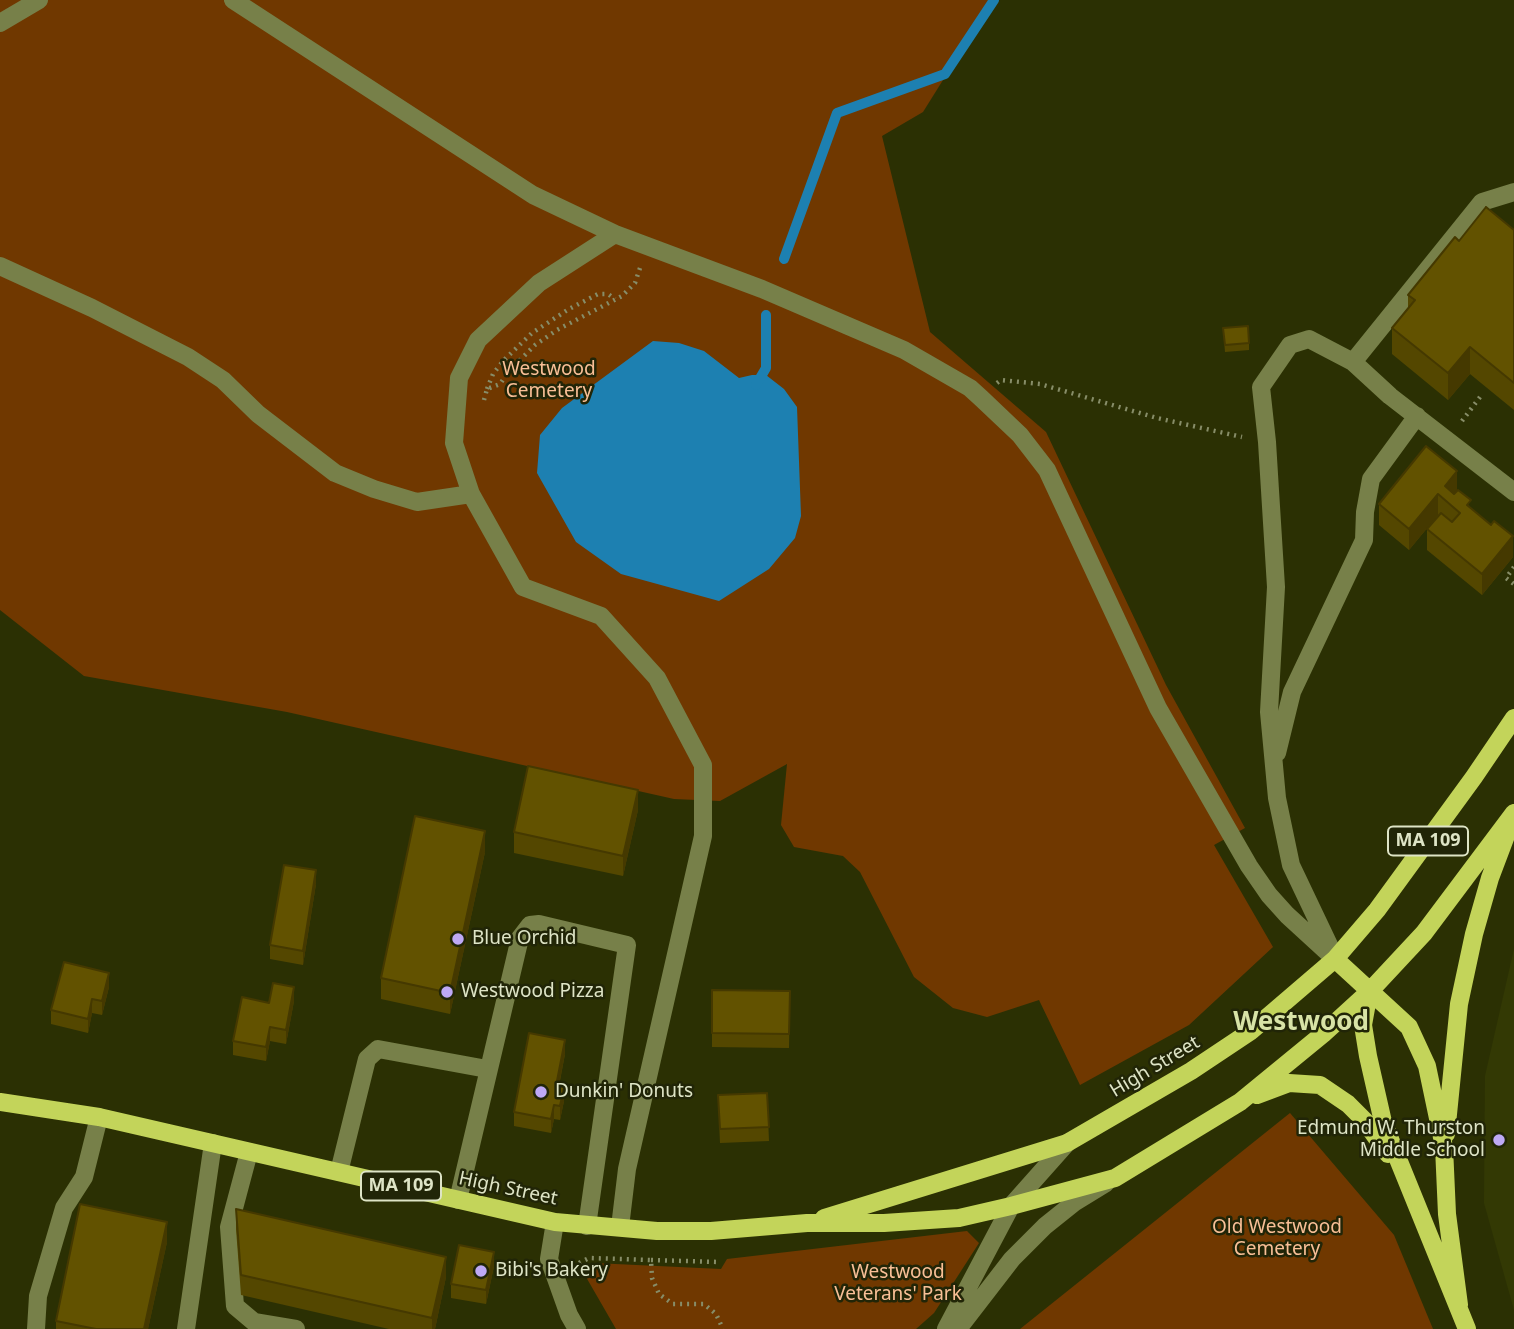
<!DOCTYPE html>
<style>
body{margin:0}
canvas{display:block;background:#2b3003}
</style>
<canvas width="1514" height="1329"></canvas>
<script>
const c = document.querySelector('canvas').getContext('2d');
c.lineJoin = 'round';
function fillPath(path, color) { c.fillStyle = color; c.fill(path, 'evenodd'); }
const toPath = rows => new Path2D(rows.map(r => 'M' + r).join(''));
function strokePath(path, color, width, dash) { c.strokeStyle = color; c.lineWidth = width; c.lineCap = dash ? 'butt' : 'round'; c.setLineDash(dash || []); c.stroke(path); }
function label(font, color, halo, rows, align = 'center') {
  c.font = font + ' "Noto Sans",sans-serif'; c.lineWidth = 5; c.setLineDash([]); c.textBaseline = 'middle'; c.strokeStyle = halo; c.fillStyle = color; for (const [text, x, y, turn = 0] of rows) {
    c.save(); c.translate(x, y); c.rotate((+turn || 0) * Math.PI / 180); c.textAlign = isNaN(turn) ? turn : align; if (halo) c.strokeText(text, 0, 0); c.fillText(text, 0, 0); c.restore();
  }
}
fillPath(toPath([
 [1514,949,1514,1310,1484,1203,1485,1076]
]), '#333904');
fillPath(toPath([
 [0,0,993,0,923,112,882,136,930,332,1046,432,1166,685,1245,828,1214,845,1273,947,1189,1025,1080,1085,1039,1000,987,1017,953,1008,914,977,860,872,843,856,794,847,781,825,787,764,720,801,674,799,287,712,84,676,0,610],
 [1290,1113,1394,1235,1433,1329,1020,1329],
 [967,1231,979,1243,934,1313,916,1329,616,1329,586,1277,594,1263,721,1269,727,1259]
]), '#703800');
fillPath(toPath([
 [653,341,679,343,704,351,739,378,752,375,766,375,784,389,797,407,801,516,795,538,769,569,719,601,621,574,576,542,537,473,540,435,562,408]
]), '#1d80b1');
strokePath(toPath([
 [784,259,837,113,945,74,994,0],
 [756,385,766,368,766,315]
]), '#1d80b1', 10);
strokePath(toPath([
 [997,383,1001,380,1040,384,1157,418,1242,437],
 [487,389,493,374,503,361,532,333,569,309,598,294,608,294,615,299],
 [484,400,487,389,500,384,509,371,535,345,557,330,622,296,635,283,640,268],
 [1462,421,1480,397],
 [1514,567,1506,578,1514,584],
 [651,1260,719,1262],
 [579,1263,589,1258,651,1260,652,1278,659,1294,673,1304,704,1304,716,1314,723,1329]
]), '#878d68', 4.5, [2, 5]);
strokePath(toPath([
 [233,0,533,195,615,234,762,289,904,350,970,388,981,398,1020,435,1047,470,1158,708,1249,866,1269,895,1287,915,1335,959],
 [0,23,39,0],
 [1514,192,1482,202,1353,362,1390,396,1514,492],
 [0,266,92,308,188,357,223,380,258,414,335,473,374,489,417,502,471,494,454,443,459,378,478,340,539,283,615,234],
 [471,494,523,587,601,616,657,678,703,765,703,836,627,1169,620,1227],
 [1277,753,1292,692,1364,540,1365,512,1371,479,1417,416],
 [1330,947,1291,865,1277,798,1269,712,1276,587,1267,442,1261,387,1290,345,1309,339,1353,362],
 [249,1152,229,1227,235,1306,254,1322,296,1329],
 [339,1172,367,1059,378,1049,487,1069],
 [458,1200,520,938,530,925,539,924,627,945,587,1226],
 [555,1222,549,1259,569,1315,577,1329],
 [36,1329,38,1296,64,1208,84,1177,99,1117],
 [186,1329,213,1143],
 [946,1329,1011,1206,1067,1143],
 [958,1329,1012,1259,1045,1226,1075,1202,1106,1183]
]), '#778049', 18);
strokePath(toPath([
 [1335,959,1409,1027,1427,1066,1444,1147,1447,1214,1459,1305],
 [1369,992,1363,1025,1368,1056,1383,1122,1467,1329],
 [1257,1095,1289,1083,1320,1085,1348,1104,1364,1120,1388,1154],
 [0,1102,99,1117,555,1222,657,1231,711,1231,807,1223,884,1223,959,1218,1011,1206,1115,1178,1240,1102,1323,1034,1369,992,1424,933,1514,813],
 [1446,1134,1459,1004,1474,934,1490,878,1507,833],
 [824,1218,1067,1143,1191,1071,1251,1031,1335,959,1377,910,1474,777,1514,718]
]), '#c3d45a', 18);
fillPath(toPath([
 [1514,230,1514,410,1470,374,1448,400,1392,354,1392,328,1408,308,1408,295,1459,241],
 [1223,328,1249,343,1249,350,1225,352],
 [1457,490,1471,508,1513,557,1482,595,1427,550,1427,529,1438,515,1409,550,1379,525,1379,504],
 [638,810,623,876,514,853,514,832],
 [485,852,450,1014,381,999,381,978],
 [316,884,303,965,270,959,270,945],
 [109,987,102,1015,92,1013,88,1033,51,1024,51,1010],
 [712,990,790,991,789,1048,712,1047],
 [294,1001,286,1044,270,1041,266,1061,233,1055,233,1041,269,1003],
 [565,1054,559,1086,564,1101,560,1120,554,1119,551,1133,514,1126,514,1112],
 [767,1093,769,1141,720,1143,718,1095],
 [236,1209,446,1277,435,1329,389,1329,241,1295,236,1229],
 [167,1242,148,1329,56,1329,56,1321],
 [494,1266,486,1304,451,1298,451,1284]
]), '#544700');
fillPath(toPath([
 [1470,347,1470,374,1448,400,1448,373],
 [1457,471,1457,492,1448,503,1445,486],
 [1438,494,1438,515,1409,550,1409,529],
 [1513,536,1513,557,1482,595,1482,574],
 [638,790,638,810,623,876,623,856],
 [485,831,485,852,450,1014,450,993],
 [316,870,316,884,303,965,303,951],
 [109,973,109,987,102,1015,102,1001],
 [294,987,294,1001,286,1044,286,1030],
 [92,999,92,1013,88,1033,88,1019],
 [270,1027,270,1041,266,1061,266,1047],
 [565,1040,565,1054,556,1100,556,1086],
 [564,1087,564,1101,560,1120,560,1106],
 [554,1105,554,1119,551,1133,551,1119],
 [167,1222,167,1242,148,1329,144,1329],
 [494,1252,494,1266,486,1304,486,1290],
 [446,1257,446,1277,435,1329,432,1329,432,1318]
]), '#453900');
const building = toPath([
 [1486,207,1514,230,1514,383,1470,347,1448,373,1392,328,1415,300,1408,295,1455,237,1459,241,1486,207],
 [1248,326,1249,343,1225,345,1223,328,1248,326],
 [1426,446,1457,471,1445,486,1454,494,1458,490,1471,500,1467,505,1491,525,1494,521,1513,536,1482,574,1427,529,1441,513,1452,522,1460,513,1438,494,1409,529,1379,504,1426,446],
 [528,766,638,790,623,856,514,832,528,766],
 [415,816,485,831,450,993,381,978,415,816],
 [284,865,316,870,303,951,270,945,284,865],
 [64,962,109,973,102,1001,92,999,88,1019,51,1010,64,962],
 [273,983,294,987,286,1030,270,1027,266,1047,233,1041,242,997,269,1003,273,983],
 [712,990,790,991,789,1034,712,1033,712,990],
 [529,1033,565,1040,556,1086,564,1087,560,1106,554,1105,551,1119,514,1112,529,1033],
 [767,1093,769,1127,720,1129,718,1095,767,1093],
 [80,1204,167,1222,144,1329,96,1329,56,1321,80,1204],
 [236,1209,446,1257,432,1318,241,1275,236,1209],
 [459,1245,494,1252,486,1290,451,1284,459,1245]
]);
fillPath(building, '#625200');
strokePath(building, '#453900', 2);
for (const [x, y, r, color] of [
 [458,939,7,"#bea9f5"],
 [447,992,7,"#bea9f5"],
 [541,1092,7,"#bea9f5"],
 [1499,1140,7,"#bea9f5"],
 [481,1271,7,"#bea9f5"]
]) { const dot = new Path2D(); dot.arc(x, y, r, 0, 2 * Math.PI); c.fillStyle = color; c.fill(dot); strokePath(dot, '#212507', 2.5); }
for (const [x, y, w] of [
 [1428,841,80],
 [401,1186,80]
]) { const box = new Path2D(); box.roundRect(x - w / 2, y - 14.5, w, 29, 5); c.fillStyle = '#212507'; c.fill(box); strokePath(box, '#dee4c6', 2); }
label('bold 18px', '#dee4c6', null, [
 ["MA 109",1428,841],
 ["MA 109",401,1186]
]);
label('19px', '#f9bf96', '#212507', [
 ["Westwood",549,370],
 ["Cemetery",549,392],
 ["Old Westwood",1277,1228],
 ["Cemetery",1277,1250],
 ["Westwood",898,1273],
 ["Veterans' Park",898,1295]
]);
label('19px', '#dee4c6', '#212507', [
 ["Blue Orchid",472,939],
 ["Westwood Pizza",461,992],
 ["Dunkin' Donuts",555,1092],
 ["Edmund W. Thurston",1485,1129,"right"],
 ["Middle School",1485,1151,"right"],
 ["Bibi's Bakery",495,1271]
], 'left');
label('19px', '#dee4c6', '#212507', [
 ["High Street",1155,1067,-31],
 ["High Street",508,1189,12]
]);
label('bold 26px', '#d8e3a6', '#212507', [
 ["Westwood",1301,1023]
]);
</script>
